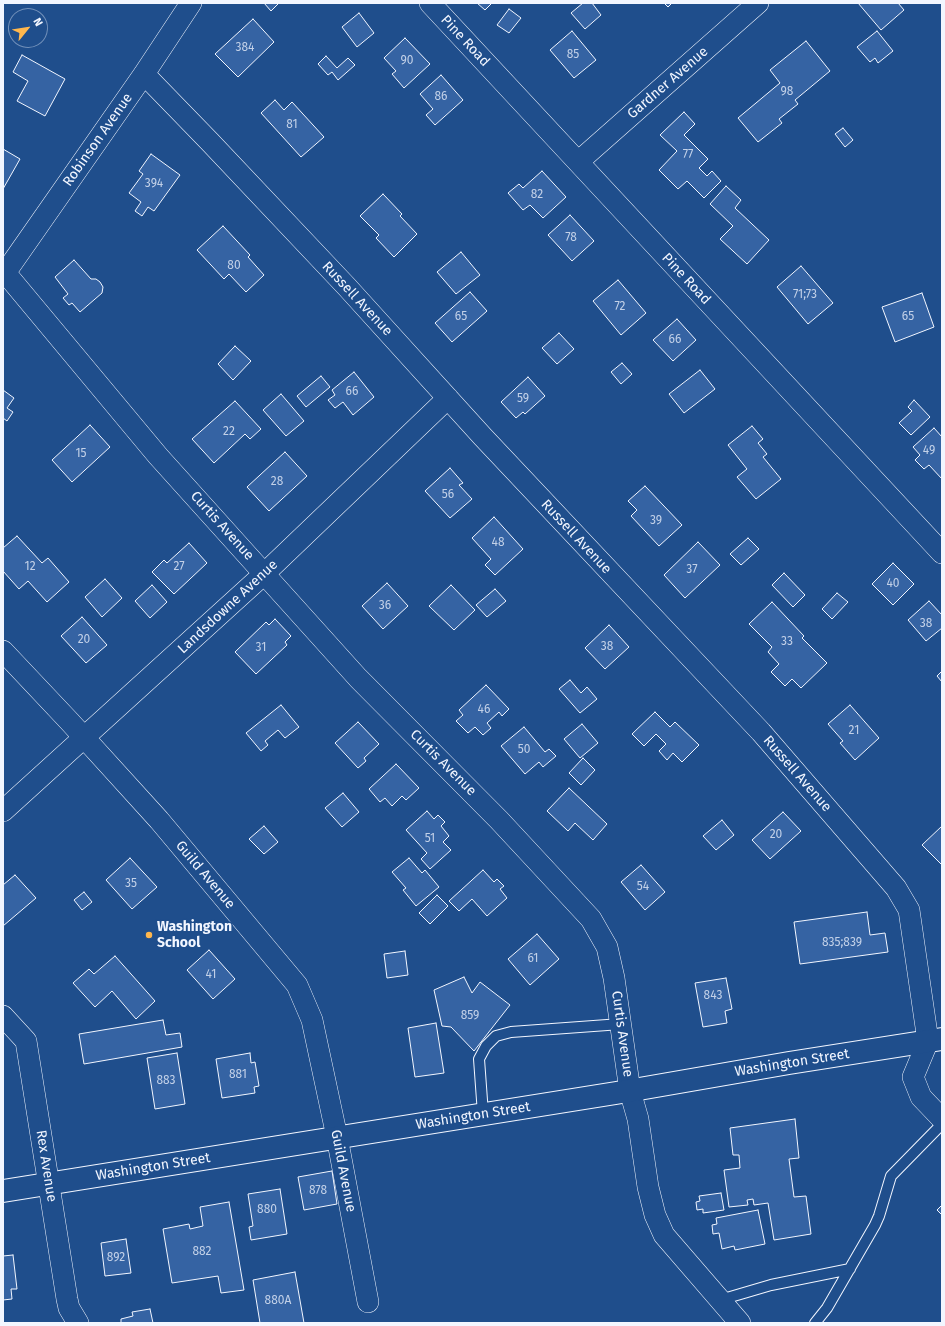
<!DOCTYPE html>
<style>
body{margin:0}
#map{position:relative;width:945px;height:1326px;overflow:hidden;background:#1f4e8c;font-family:"Fira Sans",sans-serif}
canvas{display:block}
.frame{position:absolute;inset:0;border:4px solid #f2f6ff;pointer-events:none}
.north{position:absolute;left:8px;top:8px;width:40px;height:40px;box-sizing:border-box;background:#1f4e8c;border:1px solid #7391ba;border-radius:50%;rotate:60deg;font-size:11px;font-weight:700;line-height:16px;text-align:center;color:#f2f6ff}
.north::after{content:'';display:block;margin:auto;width:14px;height:18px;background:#ffb74d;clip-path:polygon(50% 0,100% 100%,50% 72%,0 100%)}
</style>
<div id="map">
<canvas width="945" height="1326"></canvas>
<div class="frame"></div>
<div class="north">N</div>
</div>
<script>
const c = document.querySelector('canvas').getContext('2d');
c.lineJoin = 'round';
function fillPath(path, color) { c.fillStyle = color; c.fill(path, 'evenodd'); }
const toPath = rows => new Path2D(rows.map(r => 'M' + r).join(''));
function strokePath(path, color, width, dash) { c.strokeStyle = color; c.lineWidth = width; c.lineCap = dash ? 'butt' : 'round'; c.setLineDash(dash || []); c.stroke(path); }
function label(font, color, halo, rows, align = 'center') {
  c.font = font + ' "Fira Sans",sans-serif'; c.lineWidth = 3; c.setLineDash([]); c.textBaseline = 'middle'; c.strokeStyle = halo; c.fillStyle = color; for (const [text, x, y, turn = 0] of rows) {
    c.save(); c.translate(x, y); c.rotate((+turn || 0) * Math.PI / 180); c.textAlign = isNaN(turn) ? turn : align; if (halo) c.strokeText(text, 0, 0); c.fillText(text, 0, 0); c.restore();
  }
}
const building = toPath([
 [264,3,279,3,271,11,264,3],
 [477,3,492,3,485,10,477,3],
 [583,3,592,3,601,15,585,29,571,13,583,3],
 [664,3,672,3,668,7,664,3],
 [858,3,898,3,904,10,881,30,858,3],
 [509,9,521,18,509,33,497,25,509,9],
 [359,13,374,33,357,47,342,27,359,13],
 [253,19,274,42,238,77,215,54,253,19],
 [572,31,596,60,574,78,550,50,572,31],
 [877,31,893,51,878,63,875,58,870,62,857,47,877,31],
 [405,38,430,64,404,88,392,74,396,71,384,58,405,38],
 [806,41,830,71,795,100,798,104,779,119,782,123,758,142,738,118,780,83,770,70,806,41],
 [22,55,65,79,45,116,17,101,28,81,13,72,22,55],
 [326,56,337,68,348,58,355,65,338,80,332,72,328,75,318,64,326,56],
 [441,75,463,100,435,125,426,115,433,109,420,94,441,75],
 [275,100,284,110,292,102,324,137,301,157,261,113,275,100],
 [684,112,695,124,684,135,708,159,699,168,707,176,712,171,721,181,704,198,687,181,678,189,659,170,677,151,660,135,684,112],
 [843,128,853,140,845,147,835,134,843,128],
 [3,149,20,159,3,189,3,149],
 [151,154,180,175,154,211,148,207,142,216,135,211,141,202,129,193,143,174,139,171,151,154],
 [542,171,566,197,543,218,530,205,523,210,508,193,519,184,523,188,542,171],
 [726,186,741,200,735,208,769,240,747,264,720,239,733,226,710,204,726,186],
 [383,194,402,214,400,216,417,234,394,257,376,238,379,235,360,216,383,194],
 [570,215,594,241,572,261,548,235,570,215],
 [223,226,250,255,248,257,264,275,246,292,229,274,224,279,197,250,223,226],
 [461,252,480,275,456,294,437,272,461,252],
 [74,260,91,279,96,279,100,282,103,287,102,293,80,312,72,303,69,305,63,298,68,294,55,277,74,260],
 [801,266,833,303,808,324,777,287,801,266],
 [618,280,646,313,621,335,593,301,618,280],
 [470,292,487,311,452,342,435,323,470,292],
 [922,293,934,327,895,342,882,307,922,293],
 [677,319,696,340,673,361,653,340,677,319],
 [559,333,574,349,557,364,542,348,559,333],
 [235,346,251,361,233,380,218,364,235,346],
 [622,363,632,374,621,384,611,372,622,363],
 [700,370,715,389,684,413,669,394,700,370],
 [354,372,374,397,353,415,343,402,335,408,328,400,335,395,332,390,354,372],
 [321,376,330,387,306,407,297,396,321,376],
 [528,377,545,396,525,414,523,412,516,418,501,402,528,377],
 [3,390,14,398,7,408,13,412,7,421,3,418,3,390],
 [281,394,304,421,286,436,263,410,281,394],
 [914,400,930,417,911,435,899,423,912,411,908,407,914,400],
 [235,401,261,429,250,439,245,434,214,463,192,439,235,401],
 [90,425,110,447,72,482,52,460,90,425],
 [752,426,763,439,758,443,767,454,763,457,781,479,756,499,737,477,747,469,728,445,752,426],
 [934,428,942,437,942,479,929,465,924,469,915,460,920,455,913,447,934,428],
 [285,452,307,476,269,511,247,487,285,452],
 [450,468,463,483,459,485,472,499,450,518,425,491,450,468],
 [645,486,682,525,659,546,631,516,637,510,628,501,645,486],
 [494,517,523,549,495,575,485,565,491,559,472,538,494,517],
 [17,536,42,563,48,558,69,582,47,602,28,581,19,589,3,571,3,548,17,536],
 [748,538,759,549,741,565,730,554,748,538],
 [698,542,720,565,685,598,664,575,698,542],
 [189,543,207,563,174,594,152,572,164,560,167,563,189,543],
 [893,563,914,584,893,605,872,584,893,563],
 [784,573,805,595,793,607,772,585,784,573],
 [105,579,122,598,102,617,85,597,105,579],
 [387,583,408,606,383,629,362,606,387,583],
 [152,585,167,602,150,618,135,601,152,585],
 [451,585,475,610,454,630,429,606,451,585],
 [495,589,506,601,487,617,476,605,495,589],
 [837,593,848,602,832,619,822,609,837,593],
 [929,601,942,615,942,628,926,641,908,620,929,601],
 [772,602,804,636,802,638,827,663,801,688,792,679,785,686,771,672,779,664,768,652,772,647,749,624,772,602],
 [82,617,107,645,86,663,61,636,82,617],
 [275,619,291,636,285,642,287,645,256,674,235,652,266,622,269,625,275,619],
 [609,625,629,647,605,669,585,648,609,625],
 [942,671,942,682,937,676,942,671],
 [570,680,581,693,587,687,597,699,580,713,559,689,570,680],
 [486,685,509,709,502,716,499,712,487,723,491,728,483,735,475,727,468,733,456,721,463,715,459,710,486,685],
 [281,705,299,727,285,738,278,730,265,741,268,745,261,751,246,733,281,705],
 [850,705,879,738,855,760,840,743,843,741,828,724,850,705],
 [655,712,670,727,675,722,699,745,682,762,673,753,667,760,659,751,666,744,656,734,644,746,632,734,655,712],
 [358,722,379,744,364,758,366,761,358,768,335,743,358,722],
 [582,724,598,743,580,758,564,739,582,724],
 [524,727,545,752,549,749,556,756,543,767,539,762,525,774,501,746,524,727],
 [583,758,595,770,581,785,569,773,583,758],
 [396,764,419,788,406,800,402,796,392,806,385,798,380,802,369,789,396,764],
 [569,788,607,824,593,840,575,823,568,831,547,811,569,788],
 [343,793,359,812,342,827,325,808,343,793],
 [427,811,434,819,438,815,445,822,441,826,449,836,443,842,451,850,430,869,421,859,427,853,406,830,427,811],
 [783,812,801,831,770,859,752,840,783,812],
 [722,820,734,835,716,850,703,836,722,820],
 [264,826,278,842,264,854,249,839,264,826],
 [942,826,942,865,922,845,942,826],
 [130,858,157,887,132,909,106,880,130,858],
 [409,858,422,873,425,870,439,887,416,906,403,890,406,888,392,872,409,858],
 [641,865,665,892,645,910,621,882,641,865],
 [483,870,494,882,497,879,504,886,500,889,507,898,487,916,472,899,459,911,449,901,483,870],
 [15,875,36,898,3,926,3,885,15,875],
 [84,892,92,902,82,910,74,900,84,892],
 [437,895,448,906,430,924,419,913,437,895],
 [867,912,870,935,885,933,888,952,800,964,794,922,867,912],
 [537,934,559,959,530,985,508,959,537,934],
 [209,950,235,979,213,999,187,970,209,950],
 [405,951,408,975,387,978,384,954,405,951],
 [115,956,155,1001,136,1019,112,991,95,1007,73,983,89,969,94,974,115,956],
 [464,977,472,993,480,982,510,1005,474,1051,451,1027,442,1026,434,990,464,977],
 [726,978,732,1009,725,1011,727,1023,703,1027,695,983,726,978],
 [163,1020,166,1035,180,1033,182,1047,84,1064,79,1034,163,1020],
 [436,1023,444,1073,415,1077,408,1028,436,1023],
 [177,1053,185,1104,155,1109,147,1058,177,1053],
 [250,1053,251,1063,255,1062,259,1086,254,1087,255,1093,222,1098,216,1059,250,1053],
 [795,1119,799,1158,789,1159,794,1197,806,1196,811,1234,774,1240,768,1203,754,1205,753,1199,747,1200,748,1205,729,1207,724,1170,740,1168,739,1155,733,1155,730,1128,795,1119],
 [332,1171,337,1204,304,1210,298,1177,332,1171],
 [280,1189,287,1234,251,1240,249,1227,253,1226,248,1194,280,1189],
 [721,1193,724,1210,703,1213,703,1209,697,1210,696,1202,700,1201,699,1196,721,1193],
 [229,1202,244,1290,221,1293,218,1276,172,1283,163,1229,189,1224,190,1229,203,1226,200,1207,229,1202],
 [942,1205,942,1215,937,1210,942,1205],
 [758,1210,765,1244,735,1250,734,1246,722,1249,719,1233,713,1234,712,1225,717,1224,716,1218,758,1210],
 [126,1239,131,1273,105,1276,101,1243,126,1239],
 [13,1255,17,1289,11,1289,12,1299,3,1300,3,1256,13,1255],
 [295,1272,304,1323,260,1323,253,1280,295,1272],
 [150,1309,153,1323,121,1323,121,1319,133,1316,132,1312,150,1309]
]);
fillPath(building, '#3563a3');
strokePath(building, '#f2f6ff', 1);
const lane = toPath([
 [483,1114,479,1059,486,1046,496,1036,511,1032,621,1024],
 [720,1300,771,1285,850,1269],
 [815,1323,827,1308,875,1225,879,1216,891,1176,942,1124]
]);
const street = toPath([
 [430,3,942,553],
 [144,74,210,142,347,287,483,437,761,732,896,888,909,910,928,1041,913,1077,921,1097,942,1119],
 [578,162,758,3],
 [3,270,158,456,358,678,499,820,591,919,607,947,614,978,630,1091,638,1119,648,1187,655,1215,664,1235,740,1323],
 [3,276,144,74,191,3],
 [3,651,70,722,159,820,297,985,312,1020,337,1137,368,1302],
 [3,811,264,574,448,398],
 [3,1016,26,1041,67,1299,69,1308,78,1323]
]);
const primary = toPath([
 [3,1191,616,1093,789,1063,942,1039]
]);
strokePath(lane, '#f2f6ff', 12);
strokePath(street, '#f2f6ff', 22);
strokePath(primary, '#f2f6ff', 24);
strokePath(lane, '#1f4e8c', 10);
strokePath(street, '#1f4e8c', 21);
strokePath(primary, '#1f4e8c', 22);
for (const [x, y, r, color] of [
 [149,935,4,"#ffb74d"]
]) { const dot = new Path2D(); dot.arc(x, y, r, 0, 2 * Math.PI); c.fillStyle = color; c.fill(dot); strokePath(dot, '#1f4e8c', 1.5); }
label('12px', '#c3d1e8', null, [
 ["384",245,48],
 ["85",573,55],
 ["90",407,61],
 ["98",787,92],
 ["86",441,97],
 ["81",292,125],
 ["77",688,155],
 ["394",154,184],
 ["82",537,195],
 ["78",571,238],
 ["80",234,266],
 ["71;73",805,295],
 ["72",620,307],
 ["65",461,317],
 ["65",908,317],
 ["66",675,340],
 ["66",352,392],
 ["59",523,399],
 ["22",229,432],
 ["49",929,451],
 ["15",81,454],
 ["28",277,482],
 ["56",448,495],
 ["39",656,521],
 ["48",498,543],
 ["12",30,567],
 ["27",179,567],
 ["37",692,570],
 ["40",893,584],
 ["36",385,606],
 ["38",926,624],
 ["20",84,640],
 ["33",787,642],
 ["38",607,647],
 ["31",261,648],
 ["46",484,710],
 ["21",854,731],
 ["50",524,750],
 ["20",776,835],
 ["51",430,839],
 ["35",131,884],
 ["54",643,887],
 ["835;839",842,943],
 ["61",533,959],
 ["41",211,975],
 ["843",713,996],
 ["859",470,1016],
 ["881",238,1075],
 ["883",166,1081],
 ["878",318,1191],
 ["880",267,1210],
 ["882",202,1252],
 ["892",116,1258],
 ["880A",278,1301]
]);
label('14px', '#f2f6ff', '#1f4e8c', [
 ["Pine Road",465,41,47],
 ["Gardner Avenue",668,83,-41],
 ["Robinson Avenue",98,140,-55],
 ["Pine Road",686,279,47],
 ["Russell Avenue",357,299,47],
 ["Curtis Avenue",222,526,48],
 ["Russell Avenue",576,537,47],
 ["Landsdowne Avenue",228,607,-43],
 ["Curtis Avenue",443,763,45],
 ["Russell Avenue",797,774,49],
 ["Guild Avenue",205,875,50],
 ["Curtis Avenue",622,1034,82],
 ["Washington Street",792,1063,-9],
 ["Washington Street",473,1116,-9],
 ["Rex Avenue",46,1166,81],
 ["Washington Street",153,1167,-9],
 ["Guild Avenue",343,1171,79]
]);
label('bold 14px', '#f2f6ff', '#1f4e8c', [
 ["Washington",157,927],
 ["School",157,943]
], 'left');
</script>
